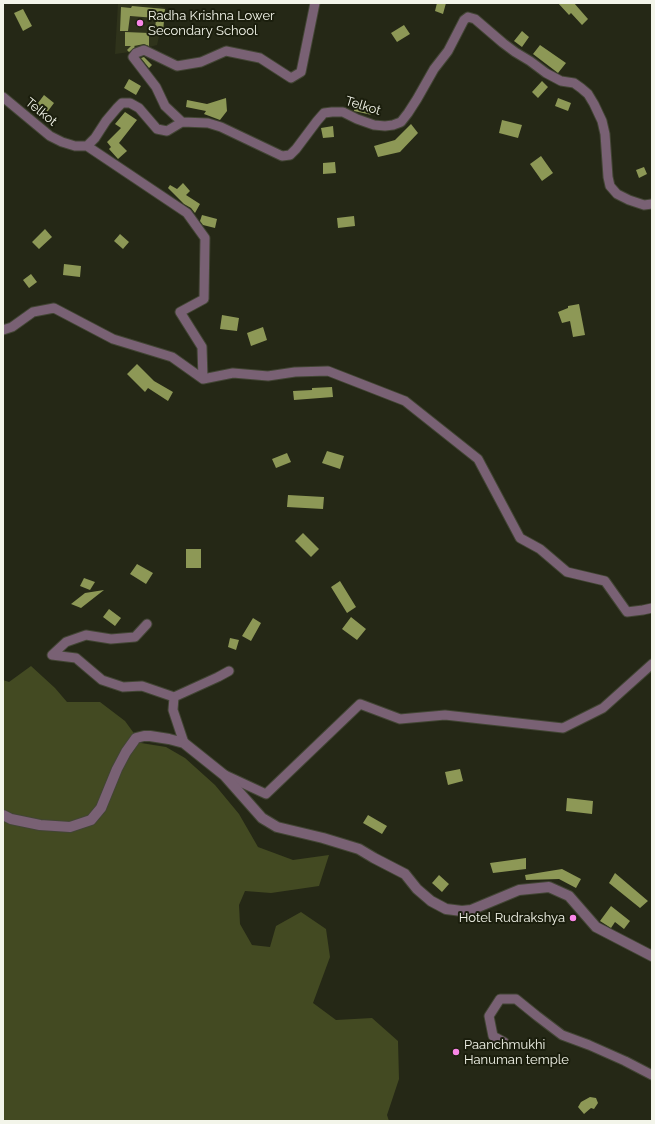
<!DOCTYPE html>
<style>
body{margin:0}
#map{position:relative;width:655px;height:1124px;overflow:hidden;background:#252816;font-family:Raleway,sans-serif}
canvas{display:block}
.frame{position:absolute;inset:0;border:4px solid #f3f5ea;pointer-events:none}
</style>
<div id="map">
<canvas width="655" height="1124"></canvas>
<div class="frame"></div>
</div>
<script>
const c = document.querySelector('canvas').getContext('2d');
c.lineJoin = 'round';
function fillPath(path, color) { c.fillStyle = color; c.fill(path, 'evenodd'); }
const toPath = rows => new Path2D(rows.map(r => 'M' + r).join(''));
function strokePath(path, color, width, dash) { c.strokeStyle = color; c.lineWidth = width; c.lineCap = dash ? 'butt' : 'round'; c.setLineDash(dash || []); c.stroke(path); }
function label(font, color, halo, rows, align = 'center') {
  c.font = font + ' Raleway,sans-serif'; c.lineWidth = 4; c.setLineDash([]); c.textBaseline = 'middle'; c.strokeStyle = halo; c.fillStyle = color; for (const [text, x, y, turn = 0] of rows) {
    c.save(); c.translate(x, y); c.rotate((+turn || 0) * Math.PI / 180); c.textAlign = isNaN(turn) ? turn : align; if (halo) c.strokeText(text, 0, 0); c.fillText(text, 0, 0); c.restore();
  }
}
fillPath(toPath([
 [118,3,159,6,166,8,157,45,130,52,115,54]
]), '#2f331b');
fillPath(toPath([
 [31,666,55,688,67,702,100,702,125,721,141,743,166,747,185,758,215,785,239,814,258,847,293,860,329,855,319,886,271,893,245,891,239,905,240,924,252,945,270,947,276,926,301,912,326,929,330,957,313,1003,336,1020,372,1018,398,1041,399,1079,387,1115,389,1121,3,1121,3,680,9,682]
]), '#434a22');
fillPath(toPath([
 [437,3,446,3,443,14,435,11],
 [558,3,574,3,588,19,582,25,571,13,569,15],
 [132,6,165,9,163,32,155,32,156,18,130,16,128,31,120,31,121,7,131,8],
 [23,9,32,26,23,31,14,13],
 [404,25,410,34,397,42,391,33],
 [522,31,529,37,522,47,514,41],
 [125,32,149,33,149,46,144,44,134,46,135,47,129,52,127,50,131,46,125,46],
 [540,45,566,63,558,73,533,54],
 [144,57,152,65,149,68,141,58],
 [129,79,141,86,136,95,124,88],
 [542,81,548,87,538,98,532,92],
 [44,95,54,103,45,115,35,107],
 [226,98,227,111,220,120,204,114,206,111,186,107,187,100,207,104],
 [558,98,571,103,568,111,555,106],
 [356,102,374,106,372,115,354,111],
 [125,112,137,120,119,143,127,151,118,159,109,149,111,147,107,142,121,128,115,124],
 [502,120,522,125,518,138,499,133],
 [411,124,418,133,400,152,378,157,374,146,395,140],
 [333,126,334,137,323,138,321,128],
 [541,156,553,173,542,181,530,164],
 [335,162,336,173,323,174,323,163],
 [644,167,647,174,639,178,636,170],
 [183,183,190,191,186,195,200,204,195,213,191,208,184,204,168,188,170,185,177,189],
 [202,215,217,219,215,228,203,225,200,221],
 [354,216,355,226,338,228,337,218],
 [45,229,52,237,39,249,32,242],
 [120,234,129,242,123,249,114,241],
 [64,264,81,266,80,277,63,275],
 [31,274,37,282,29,288,23,280],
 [579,304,585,335,573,337,570,321,562,323,558,312,568,308,568,306],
 [222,315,239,318,237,331,220,329],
 [263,327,267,340,251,346,247,333],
 [137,364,154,381,173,392,168,401,148,388,145,392,127,374],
 [332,387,333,397,294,400,293,391,312,390,312,388],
 [327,451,344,456,340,469,322,463],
 [287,453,291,462,276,468,272,459],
 [288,495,324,497,323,509,287,507],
 [303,533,319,549,311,557,295,541],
 [186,549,201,549,201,568,186,568],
 [137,564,153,573,146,584,130,574],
 [84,578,95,582,90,590,80,586],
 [340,581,356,607,347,613,331,587],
 [104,590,81,608,71,604,85,593],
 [109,609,121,618,115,626,103,617],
 [351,617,366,629,357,640,342,629],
 [253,618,261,623,251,641,242,636],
 [230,638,239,640,236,650,228,647],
 [460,769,463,781,448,785,445,772],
 [567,798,593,801,592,814,566,811],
 [368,815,387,826,382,834,363,823],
 [526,858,526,869,493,873,490,863],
 [562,869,581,879,576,888,559,879,526,880,525,875],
 [615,873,648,901,640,908,609,883],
 [439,875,449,884,442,892,432,883],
 [611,906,630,921,624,929,615,922,611,928,600,921],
 [590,1097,596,1098,598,1103,594,1109,591,1108,584,1114,578,1107,581,1102]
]), '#8d9856');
const minor = toPath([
 [3,97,50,136,62,142,75,146,87,146,95,138,106,121,117,108,122,103,130,103,139,108,157,129,167,131,182,122,208,123,221,127,282,156,290,155,296,149,317,121,324,113,332,112,343,112,357,119,374,125,385,126,393,125,401,122,408,113,417,99,434,69,448,51,464,20,468,17,475,19,503,43,515,52,530,61,546,73,561,81,574,83,581,88,588,94,594,104,602,121,605,134,608,177,610,186,617,194,629,200,644,205,652,204],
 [182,122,165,106,156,87,133,57,136,53,144,50,177,66,201,62,226,51,260,58,291,78,301,72,315,3],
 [87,146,187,213,205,238,204,299,180,312,202,347,203,379,233,373,268,376,295,372,328,371,405,401,478,459,520,538,540,549,567,572,605,581,627,612,643,610,652,608],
 [3,330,12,327,33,312,54,308,113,339,172,357,203,379],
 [147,624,135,637,111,639,86,635,66,642,52,655,76,658,102,680,123,687,142,686,174,697,173,710,184,743],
 [174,697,218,677,229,671],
 [225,775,266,794,360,704,400,719,445,715,563,728,603,708,652,664],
 [504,1042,493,1036,489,1016,500,999,516,999,537,1016,562,1035,589,1045,625,1061,652,1075]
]);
const tertiary = toPath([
 [3,815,11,819,40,825,70,827,91,820,101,808,117,769,126,752,136,738,144,736,150,736,169,739,184,743,224,775,262,818,277,827,323,838,359,849,374,858,405,874,417,889,431,901,446,909,462,911,471,910,519,890,549,887,569,896,596,927,652,956]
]);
strokePath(minor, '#424534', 11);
strokePath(tertiary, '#424534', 12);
strokePath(minor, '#796174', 9);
strokePath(tertiary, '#796174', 10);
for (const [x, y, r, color] of [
 [140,23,4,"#fa87e7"],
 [573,918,4,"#fa87e7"],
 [456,1052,4,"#fa87e7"]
]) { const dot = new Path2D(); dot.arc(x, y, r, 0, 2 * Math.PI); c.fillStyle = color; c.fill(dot); strokePath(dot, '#1b1e0d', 1.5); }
label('13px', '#f3f5ea', '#1b1e0d', [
 ["Radha Krishna Lower",148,16],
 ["Secondary School",148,31],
 ["Hotel Rudrakshya",565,918,"right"],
 ["Paanchmukhi",464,1045],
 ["Hanuman temple",464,1060]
], 'left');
label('13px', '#f3f5ea', '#1b1e0d', [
 ["Telkot",363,106,17],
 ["Telkot",41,112,39]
]);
</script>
